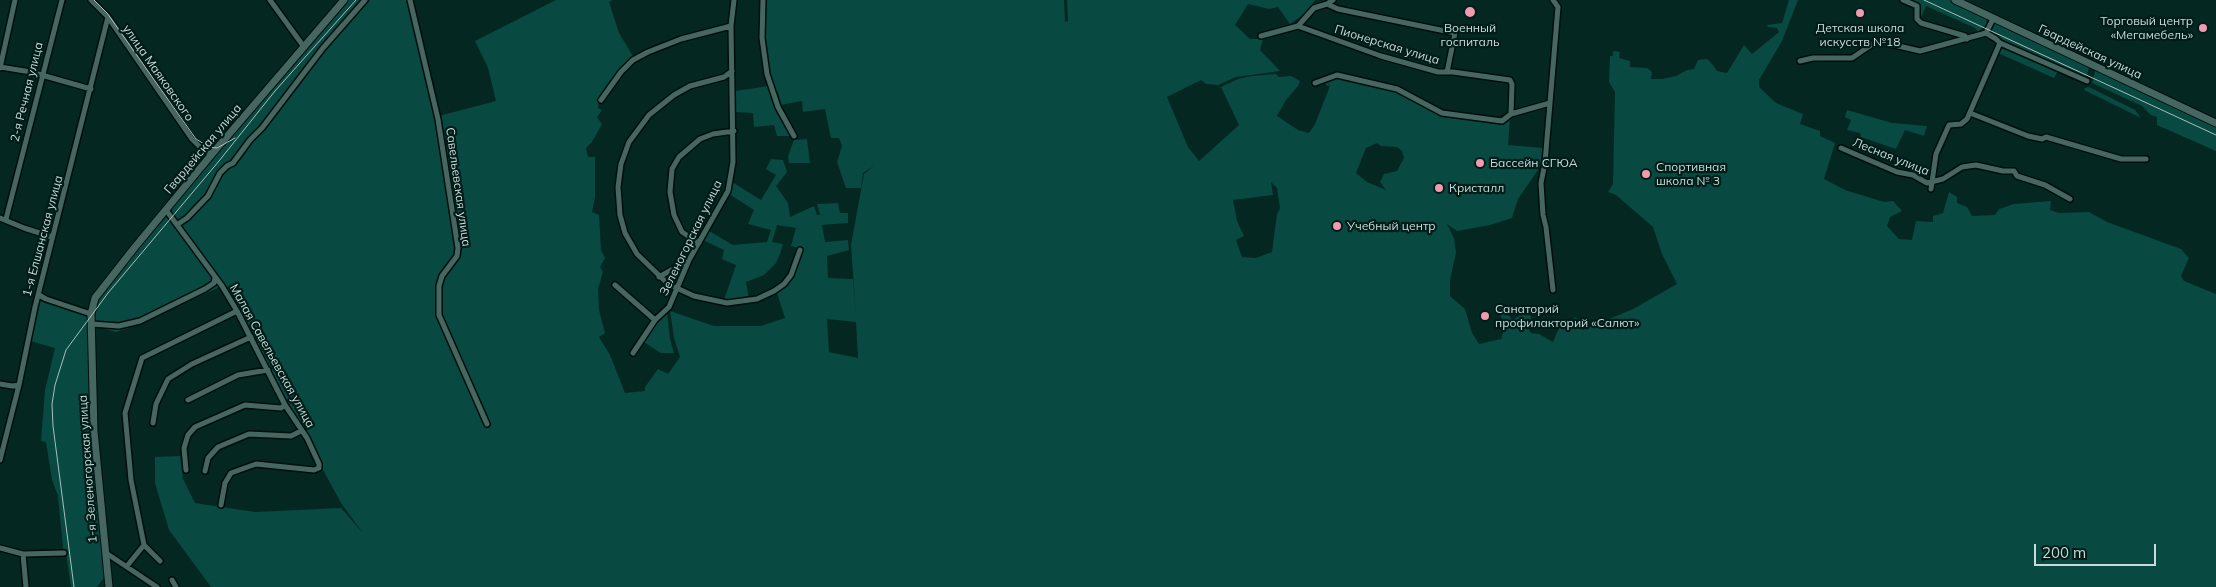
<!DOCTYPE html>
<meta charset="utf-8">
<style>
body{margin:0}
#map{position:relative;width:2216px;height:587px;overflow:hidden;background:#042722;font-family:Mulish,sans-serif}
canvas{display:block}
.scale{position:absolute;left:2034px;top:544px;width:122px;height:22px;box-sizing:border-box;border:2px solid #c9dbd8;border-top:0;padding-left:6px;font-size:15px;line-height:18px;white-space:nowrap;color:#c9dbd8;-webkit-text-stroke:4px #001d19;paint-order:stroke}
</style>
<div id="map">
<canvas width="2216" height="587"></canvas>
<div class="scale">200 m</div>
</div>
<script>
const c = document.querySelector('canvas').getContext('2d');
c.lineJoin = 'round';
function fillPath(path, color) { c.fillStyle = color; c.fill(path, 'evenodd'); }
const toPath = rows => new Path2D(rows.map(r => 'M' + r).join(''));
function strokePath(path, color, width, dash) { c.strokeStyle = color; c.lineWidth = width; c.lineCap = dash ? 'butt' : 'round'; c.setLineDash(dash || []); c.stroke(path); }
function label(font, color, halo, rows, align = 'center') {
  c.font = font + ' Mulish,sans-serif'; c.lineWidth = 4.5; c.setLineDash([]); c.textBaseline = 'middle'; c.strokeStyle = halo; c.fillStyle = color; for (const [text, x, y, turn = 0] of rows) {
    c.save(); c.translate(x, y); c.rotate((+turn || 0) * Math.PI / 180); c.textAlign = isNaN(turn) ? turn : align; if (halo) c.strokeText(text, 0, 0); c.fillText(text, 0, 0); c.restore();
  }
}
fillPath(toPath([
 [348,0,366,0,356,9,272,117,233,160,224,167,212,182,206,194,188,216,181,220,177,220,172,214,172,208],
 [370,0,407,0,435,117,496,101,488,68,475,41,556,0,613,0,609,2,619,33,634,58,608,83,599,98,598,108,602,110,597,117,602,124,592,142,586,148,588,157,595,157,595,197,592,212,599,215,601,250,605,258,600,267,603,272,598,289,599,310,605,333,599,337,610,355,625,393,645,391,645,387,658,369,668,374,680,357,674,338,670,311,714,326,761,326,785,318,777,293,792,276,803,249,791,246,796,228,777,225,772,242,783,244,780,254,776,263,764,275,746,282,749,299,724,300,736,265,722,259,724,250,703,240,709,231,733,245,767,242,771,230,748,224,754,210,729,194,732,182,761,200,776,175,766,169,771,159,783,160,787,172,776,186,788,203,790,217,814,206,817,215,820,215,817,204,838,203,840,213,848,213,848,223,822,225,825,242,848,240,849,250,827,256,828,278,853,279,856,316,851,245,864,174,874,166,863,173,861,188,846,188,837,162,842,146,839,138,831,138,825,109,803,112,802,101,781,105,778,92,775,93,770,81,764,42,765,0,1064,0,1065,22,1068,21,1067,0,1315,0,1307,12,1290,24,1278,7,1269,9,1248,4,1235,25,1250,39,1263,39,1260,50,1280,71,1236,77,1218,85,1206,84,1201,80,1167,97,1188,147,1199,161,1239,125,1221,87,1238,79,1252,76,1276,74,1279,77,1291,76,1300,81,1298,86,1286,100,1277,116,1298,130,1309,133,1315,124,1328,91,1330,85,1327,86,1325,82,1337,78,1397,91,1421,105,1442,114,1498,123,1510,117,1508,145,1543,148,1540,167,1518,199,1512,218,1490,225,1457,231,1447,224,1454,238,1456,253,1450,280,1450,296,1465,309,1472,333,1479,344,1501,339,1505,327,1498,309,1502,306,1512,320,1521,315,1530,315,1533,323,1527,326,1531,333,1539,334,1553,342,1563,319,1572,320,1576,317,1583,330,1633,309,1677,284,1662,254,1653,227,1616,195,1608,192,1613,184,1615,92,1609,82,1610,56,1613,56,1613,51,1620,52,1619,58,1630,61,1630,67,1647,68,1652,72,1651,79,1662,79,1676,76,1687,70,1694,69,1698,60,1707,59,1713,65,1717,71,1727,73,1744,45,1752,54,1779,32,1777,28,1768,27,1767,25,1782,23,1789,0,1798,0,1782,41,1759,80,1759,87,1776,103,1803,114,1800,124,1820,131,1820,136,1835,143,1824,179,1845,190,1884,202,1893,201,1902,211,1890,217,1887,226,1899,239,1912,240,1916,221,1933,222,1933,216,1943,213,1949,192,1957,197,1957,203,1967,207,1972,216,1995,215,1999,209,2014,204,2051,201,2050,210,2059,213,2089,212,2107,222,2181,249,2189,258,2181,276,2184,281,2216,294,2216,587,211,587,169,530,155,483,155,457,180,456,183,479,195,503,255,512,341,508,363,533,341,503,322,468,224,285,181,225,195,212,227,168,238,163,240,156,274,118,325,49],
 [1377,143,1381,146,1397,147,1402,151,1404,158,1397,171,1384,174,1380,182,1386,190,1367,182,1356,173,1366,148],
 [1271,182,1277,188,1280,208,1277,214,1272,252,1256,258,1242,257,1236,240,1244,236,1237,221,1233,200,1273,195],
 [827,319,856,322,858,358,829,352],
 [1907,0,1950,0,1986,17,1987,24,1978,32,1975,28,1926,6,1920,20,1918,18,1919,8],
 [1994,23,2089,67,2087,76,2082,77,2005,44,1991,33],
 [2007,48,2058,71,2054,78,1998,53,2001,49],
 [2097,70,2216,126,2216,151,2157,125,2157,117,2151,115,2142,106,2092,83,2095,71],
 [769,86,791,136,777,136,774,125,754,127,753,113,735,112,735,91],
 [2089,87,2135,110,2141,118,2084,90,2085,88],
 [1847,110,1892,123,1927,126,1924,136,1905,130,1896,149,1861,137,1860,133,1847,130,1851,120,1845,117],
 [807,139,810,163,789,163,788,156,794,140],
 [166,217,177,226,182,237,220,287,135,326,116,332,94,326,95,308,102,294,137,249],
 [41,301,89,317,106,575,97,587,71,587,66,553,63,548,58,496,52,480,46,442,41,441,45,390,55,348,30,341,38,304],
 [667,312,670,339,674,353,661,353,642,341,656,321]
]), '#084941');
const street = toPath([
 [91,0,108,17,192,139,203,150,212,154],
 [270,0,304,47],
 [410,0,438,119,458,248,457,256,442,276,439,286,439,315,487,424],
 [763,0,762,38,767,74,778,107,794,136],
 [1903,0,1917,6,1917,19,1921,23,1965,36,1967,39],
 [1327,4,1338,9,1455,33,1447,72],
 [1298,26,1314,8,1327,4,1333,0],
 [1986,33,1993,19],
 [1261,36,1298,26,1381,56,1438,72,1453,72,1510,80,1512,84,1511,114],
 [2000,43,2087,81],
 [1800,61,1813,58,1852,58,1877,41,1920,51,1986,33,1996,39,2000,43,1967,119,1961,124,1949,125,1936,154,1931,189],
 [0,67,31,72,91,89],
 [0,68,15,0],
 [732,71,724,77,690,86,674,95,649,115,629,142,621,164,618,187,620,215,625,233,637,254,668,284,694,296,727,303,757,299,774,291,784,284,791,275,800,250],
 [1315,83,1337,75,1397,89,1442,113,1502,121,1511,114,1550,103],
 [601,100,621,72,633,60,648,52,681,39,731,26],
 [1970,113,2028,136,2042,139,2046,137,2121,159,2146,159],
 [1841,148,1897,172,1913,175,1927,183,1943,179,1962,167,1976,165,2003,171,2014,171,2017,176,2045,185,2070,199],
 [166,210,222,286,237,311,285,405,307,438,319,464,319,468,314,470,256,464,231,473,225,483,221,505],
 [0,218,24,228,52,237],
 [6,219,62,0],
 [178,224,187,218,208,196,220,173,227,166,233,163,250,140,262,128,323,48,365,0],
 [699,243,682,232,674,215,670,192,672,169,679,157,700,139,713,134,734,131],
 [659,277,687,261],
 [615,285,655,320],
 [1553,290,1546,227,1543,215,1541,183,1545,163,1558,7,1553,0],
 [39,295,46,299,91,314],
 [92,324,119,326,140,321,205,289,214,283,215,278],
 [633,353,655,320,669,307,689,260,728,191,733,162,731,26,734,0],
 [0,384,12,386,19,385],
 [188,400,238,375,268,370],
 [153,423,156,404,168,379,192,364,251,337],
 [0,460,19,385,35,307,108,17],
 [186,470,184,448,188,435,195,427,245,405,281,408,285,405],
 [205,471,208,458,218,447,249,434,291,436,301,431],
 [144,545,160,561],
 [0,548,23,554,64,553],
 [106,553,157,587],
 [23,554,26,587],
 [127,566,144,545,131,480,125,413,142,358,237,311],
 [172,580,176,587]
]);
const secondary = toPath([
 [1955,0,2216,123],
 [109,587,94,431,91,314,95,298,135,247,212,154,344,0]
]);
strokePath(street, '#000e0b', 8);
strokePath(secondary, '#000e0b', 9);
strokePath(street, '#466761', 5);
strokePath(secondary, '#466761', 7);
strokePath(toPath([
 [94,0,107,13,196,139,209,147,217,148,235,138],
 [1924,0,2216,135],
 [74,587,53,426,52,404,55,385,66,350,108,293,219,161,275,91,356,0]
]), '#aabebb', 1);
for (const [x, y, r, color] of [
 [1470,12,6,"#f29aae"],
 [1860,13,5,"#f29aae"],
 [2203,28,5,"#f29aae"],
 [1480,163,5,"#f29aae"],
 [1646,174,5,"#f29aae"],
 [1439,188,5,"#f29aae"],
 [1337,226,5,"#f29aae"],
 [1485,316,5,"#f29aae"]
]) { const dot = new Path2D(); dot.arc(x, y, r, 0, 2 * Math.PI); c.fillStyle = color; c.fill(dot); strokePath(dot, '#001d19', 2); }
label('12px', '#c9dbd8', '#001d19', [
 ["Торговый центр",2193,21,"right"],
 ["«Мегамебель»",2193,35,"right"],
 ["Военный",1470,28,"center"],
 ["госпиталь",1470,42,"center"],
 ["Детская школа",1860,28,"center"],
 ["искусств №18",1860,42,"center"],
 ["Бассейн СГЮА",1490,163],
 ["Спортивная",1656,167],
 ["школа № 3",1656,181],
 ["Кристалл",1449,188],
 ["Учебный центр",1347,226],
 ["Санаторий",1495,309],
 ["профилакторий «Салют»",1495,323]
], 'left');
label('12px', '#c9dbd8', '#001d19', [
 ["Пионерская улица",1387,45,17],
 ["Гвардейская улица",2090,52,25],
 ["улица Маяковского",158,73,55],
 ["2-я Речная улица",27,92,-76],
 ["Гвардейская улица",203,149,-50],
 ["Лесная улица",1891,157,22],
 ["Савельевская улица",458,187,82],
 ["1-я Елшанская улица",43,236,-75],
 ["Зеленогорская улица",691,238,-64],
 ["Малая Савельевская улица",272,356,61],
 ["1-я Зеленогорская улица",88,469,-94]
]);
</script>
